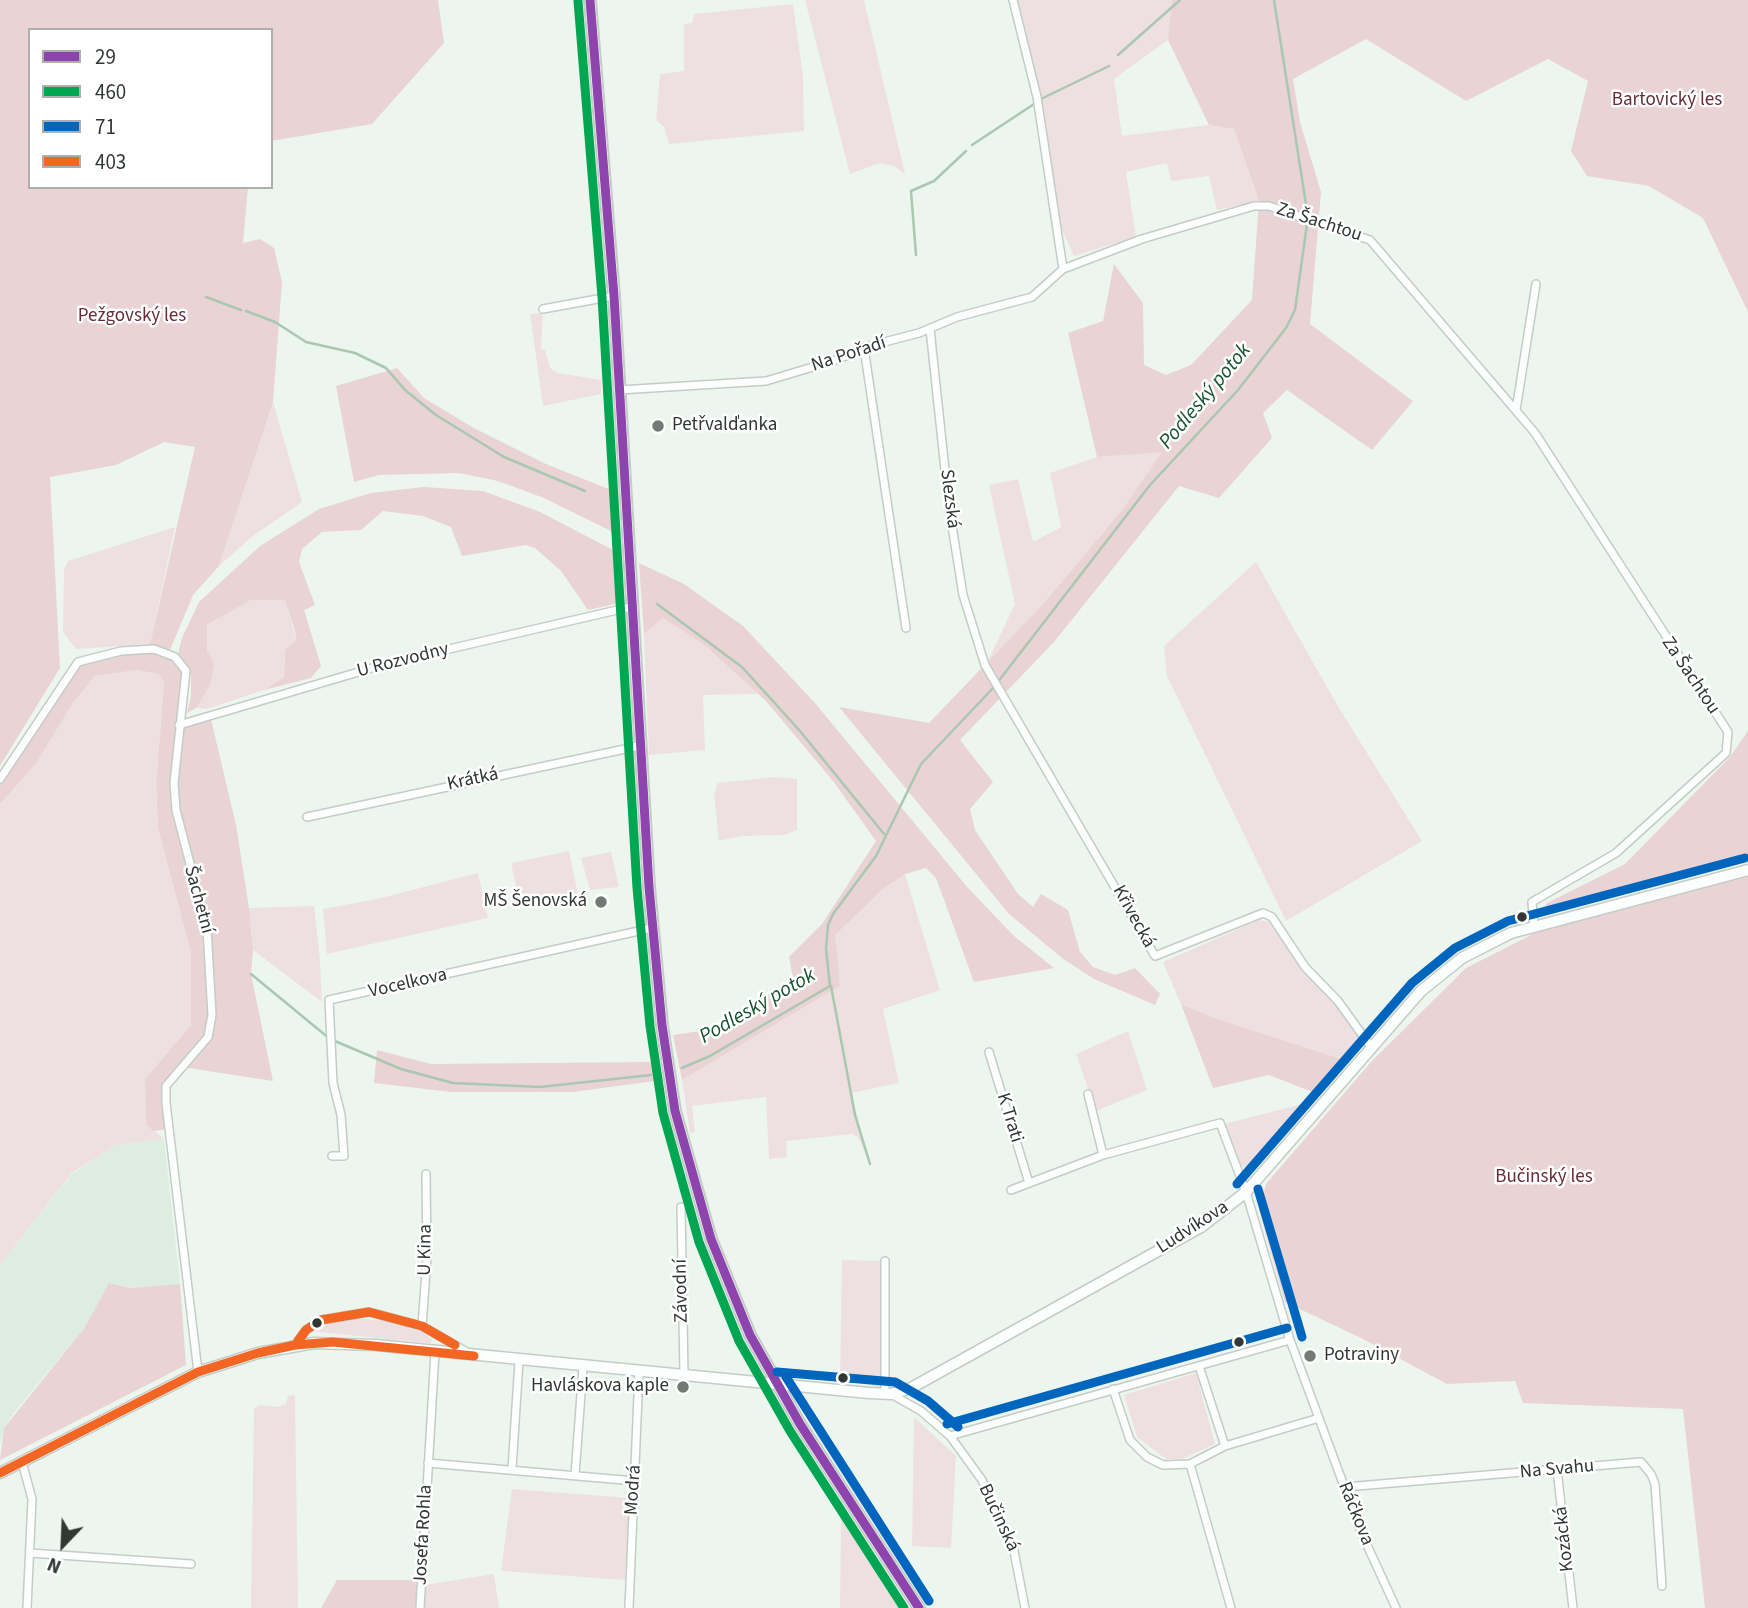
<!DOCTYPE html>
<meta charset="utf-8">
<style>
body{margin:0}
#map{position:relative;width:1748px;height:1608px;overflow:hidden;background:#ecf6ef;font-family:"Source Sans 3",sans-serif}
canvas{display:block}
.legend{position:absolute;left:28px;top:28px;width:245px;height:161px;box-sizing:border-box;background:#fff;border:2px solid #adafad;margin:0;padding:9px 12px;list-style:none;font-size:21px;color:#313733}
.legend li{display:flex;align-items:center;gap:14px;height:35px}
.legend b{width:35px;border:2px solid #adafad}
.north{position:absolute;left:28px;top:1510px;width:70px;height:70px;-webkit-text-stroke:5px #fff;paint-order:stroke;rotate:203deg;font-size:19px;font-weight:700;line-height:28px;text-align:center;color:#313733}
.north::after{content:'';display:block;margin:auto;width:24px;height:32px;background:#313733;clip-path:polygon(50% 0,100% 100%,50% 72%,0 100%)}
</style>
<div id="map">
<canvas width="1748" height="1608"></canvas>
<ul class="legend">
<li><b style="height:9px;background:#8e44ad"></b>29</li>
<li><b style="height:9px;background:#00a651"></b>460</li>
<li><b style="height:9px;background:#0065bd"></b>71</li>
<li><b style="height:9px;background:#f26522"></b>403</li>
</ul>
<div class="north">N</div>
</div>
<script>
const c = document.querySelector('canvas').getContext('2d');
c.lineJoin = 'round';
function fillPath(path, color) { c.fillStyle = color; c.fill(path, 'evenodd'); }
const toPath = rows => new Path2D(rows.map(r => 'M' + r).join(''));
function strokePath(path, color, width, dash) { c.strokeStyle = color; c.lineWidth = width; c.lineCap = dash ? 'butt' : 'round'; c.setLineDash(dash || []); c.stroke(path); }
function label(font, color, halo, rows, align = 'center') {
  c.font = font + ' "Source Sans 3",sans-serif'; c.lineWidth = 5; c.setLineDash([]); c.textBaseline = 'middle'; c.strokeStyle = halo; c.fillStyle = color; for (const [text, x, y, turn = 0] of rows) {
    c.save(); c.translate(x, y); c.rotate((+turn || 0) * Math.PI / 180); c.textAlign = isNaN(turn) ? turn : align; if (halo) c.strokeText(text, 0, 0); c.fillText(text, 0, 0); c.restore();
  }
}
fillPath(toPath([
 [164,1139,180,1284,130,1288,109,1283,85,1327,13,1414,4,1428,0,1445,0,1265,72,1174,117,1145]
]), '#ddeee1');
fillPath(toPath([
 [805,0,864,0,905,174,894,166,880,163,850,174],
 [1017,0,1172,0,1168,40,1114,79,1122,136,1209,125,1234,129,1259,201,1217,210,1209,176,1171,181,1167,163,1126,172,1136,237,1074,256,1061,227],
 [793,4,803,76,804,131,669,144,664,127,656,120,660,74,684,71,684,24,692,23,694,14],
 [543,313,541,349,545,349,550,368,558,373,601,380,601,394,543,406,530,314],
 [273,402,302,502,253,536,219,566],
 [1163,451,1122,510,1043,604,987,663,1015,604,989,485,1018,479,1033,542,1061,527,1050,473,1097,457],
 [175,527,150,644,76,649,63,632,64,569,68,561],
 [1256,562,1339,708,1422,841,1286,921,1167,676,1164,646],
 [282,598,286,600,296,640,285,650,284,677,264,690,207,709,196,708,198,701,207,691,213,669,207,651,207,625,251,600],
 [663,618,703,644,758,694,703,695,705,750,649,755,644,634],
 [137,670,159,674,164,683,156,784,158,828,191,953,191,1025,145,1079,146,1124,164,1139,117,1145,72,1173,0,1265,0,804,35,765,73,703,95,676],
 [774,777,797,779,797,830,784,835,741,836,719,841,714,794,718,783],
 [569,851,578,894,520,906,511,863],
 [611,852,619,887,590,890,581,858],
 [478,873,488,918,327,954,323,909,377,899],
 [905,874,940,990,883,1009,899,1083,851,1093,870,1164,858,1137,852,1134,786,1141,787,1157,769,1159,766,1097,692,1106,695,1132,690,1133,682,1080,840,986,834,935,882,890],
 [314,906,320,960,322,1002,253,950,249,908],
 [1259,920,1271,922,1302,970,1333,1002,1361,1040,1344,1060,1212,1017,1181,1004,1163,962],
 [1128,1031,1147,1090,1096,1111,1076,1054],
 [1310,1102,1253,1169,1238,1166,1224,1124],
 [842,1260,885,1261,881,1388,840,1378],
 [354,1318,391,1321,421,1331,433,1340,430,1343,316,1332,330,1322],
 [1196,1373,1215,1444,1182,1459,1166,1459,1137,1437,1124,1395],
 [295,1395,298,1608,251,1608,254,1408,260,1405,278,1407,286,1404,288,1396],
 [914,1417,956,1456,951,1548,912,1546],
 [512,1489,630,1498,625,1580,501,1571],
 [841,1516,902,1608,840,1608],
 [494,1574,499,1608,423,1608,424,1585]
]), '#eee0e0');
fillPath(toPath([
 [0,0,438,0,444,43,372,124,271,141,271,30,30,30,30,187,248,187,243,243,260,239,274,248,282,282,273,402,219,566,193,595,170,650,150,644,195,447,164,442,116,465,50,477,60,668,0,766],
 [1172,0,1748,0,1748,312,1703,218,1649,186,1587,176,1571,151,1588,81,1548,59,1466,101,1366,39,1293,79,1300,122,1321,192,1310,324,1413,401,1372,450,1287,390,1263,413,1272,438,1219,498,1179,486,1054,642,960,740,993,782,970,809,975,830,1018,894,1033,907,1041,894,1068,910,1080,952,1093,967,1115,975,1135,968,1160,994,1155,1005,1094,979,1062,958,1009,914,839,707,929,723,1043,604,1122,510,1162,452,1097,457,1068,333,1103,321,1114,264,1143,303,1144,365,1166,375,1191,365,1252,300,1259,201,1234,129,1209,125,1168,40],
 [397,368,424,398,472,427,548,465,614,491,619,535,544,498,498,481,459,473,379,475,354,482,336,386],
 [424,487,483,491,540,512,615,551,619,603,588,610,561,571,535,548,526,545,462,556,451,527,423,516,383,511,361,530,322,532,302,549,299,562,315,605,304,610,321,666,311,678,264,690,284,677,285,650,296,640,295,631,285,600,251,600,207,625,207,651,214,663,210,686,196,708,187,713,191,696,191,671,178,654,182,638,199,602,260,546,319,509,371,493],
 [639,563,684,584,743,626,815,703,968,888,1014,936,1054,968,974,982,936,878,926,868,905,874,882,890,835,935,840,986,682,1080,673,1035,741,1025,759,998,794,983,789,957,822,924,876,841,833,781,766,701,703,644,663,618,644,634],
 [154,649,172,656,186,671,179,724,210,715,236,825,249,908,253,950,251,974,273,1081,182,1067,166,1086,169,1129,153,1131,146,1124,145,1079,191,1025,191,953,158,828,156,784,164,683,159,674,137,670,95,676,73,703,35,765,0,804,0,779,78,662],
 [1748,731,1748,857,1542,912,1547,903,1625,864,1730,757],
 [1748,875,1748,1608,1705,1608,1683,1409,1523,1403,1515,1381,1447,1384,1363,1339,1285,1302,1259,1210,1266,1184,1371,1062,1466,968,1535,933],
 [1181,1004,1212,1017,1344,1060,1315,1093,1269,1075,1213,1088],
 [377,1050,431,1064,653,1062,655,1081,573,1092,451,1092,374,1083],
 [109,1283,130,1288,180,1284,186,1365,0,1460,4,1428,85,1327],
 [337,1580,419,1580,417,1608,321,1608]
]), '#e9d3d4');
strokePath(toPath([
 [1118,55,1180,0],
 [1043,98,1109,66],
 [972,145,1034,104],
 [916,255,911,191,934,181,966,151],
 [206,297,241,310],
 [246,311,275,322,306,342,355,353,386,368,405,390,436,415,504,457,585,491],
 [657,604,742,667,800,731,884,834],
 [997,683,1150,485,1238,390,1286,328,1295,310,1308,217,1274,0],
 [251,974,330,1039,401,1069,453,1083,540,1087,651,1075],
 [831,986,855,1115,870,1164],
 [682,1068,710,1056,830,986,826,949,828,925,833,914,876,856,921,764,995,686]
]), '#a9c7b1', 2.5);
const minor = toPath([
 [1013,0,1037,97,1063,269],
 [543,309,614,296],
 [930,329,949,507,963,595,985,665,1155,956,1263,913,1272,917,1305,967,1338,1001,1371,1047],
 [864,348,906,628],
 [619,390,766,381,833,361,873,345,919,333,957,317,1032,297,1063,269,1142,239,1254,206,1269,206,1370,240,1535,433,1728,732,1726,753,1616,853,1532,902,1534,927],
 [1516,410,1536,284],
 [179,725,389,663,630,607],
 [0,779,78,662,121,651,154,649,175,657,186,671,174,783,176,810,207,929,212,1015,208,1037,166,1086,166,1103,198,1372],
 [307,817,639,746],
 [989,1052,1029,1183],
 [1088,1094,1103,1155],
 [332,1156,344,1156,341,1115,333,1083,329,1000,652,928],
 [1011,1190,1103,1155,1220,1123,1246,1192,1290,1340,1361,1532,1396,1608],
 [681,1207,684,1375],
 [885,1261,885,1394],
 [422,1326,427,1258,426,1174],
 [295,1345,306,1330,321,1320,369,1312,422,1326,467,1352],
 [1199,1366,1225,1446],
 [1113,1389,1130,1440,1147,1457,1163,1465,1190,1464,1231,1608],
 [891,1394,921,1411,950,1436,982,1480,1013,1546,1025,1608],
 [950,1436,1290,1340],
 [22,1462,32,1499,27,1608],
 [428,1463,635,1481],
 [1190,1464,1225,1446,1319,1418],
 [512,1469,519,1361],
 [1557,1470,1573,1608],
 [575,1475,583,1367],
 [1345,1487,1641,1462,1651,1474,1655,1484,1662,1586],
 [30,1553,191,1564],
 [420,1608,435,1352],
 [629,1608,639,1372]
]);
const tertiary = toPath([
 [0,1473,198,1372,258,1353,314,1343,376,1345,869,1393,891,1394,911,1388,1201,1227,1246,1192,1421,991,1462,958,1511,933,1748,870]
]);
const secondary = toPath([
 [590,0,614,296,649,887,662,1025,675,1111,711,1239,750,1335,800,1424,919,1608]
]);
strokePath(minor, '#c4ccc6', 10);
strokePath(tertiary, '#c4ccc6', 13);
strokePath(secondary, '#c4ccc6', 14);
strokePath(minor, '#fcfefd', 7);
strokePath(tertiary, '#fcfefd', 10);
strokePath(secondary, '#fcfefd', 10);
strokePath(toPath([
 [590,0,614,296,649,887,662,1025,675,1111,711,1239,750,1335,800,1424,919,1608]
]), '#8e44ad', 9);
strokePath(toPath([
 [578,1,602,297,637,888,650,1026,663,1113,699,1242,739,1341,790,1431,904,1608]
]), '#00a651', 9);
strokePath(toPath([
 [1237,1184,1412,983,1455,948,1508,921,1745,858],
 [1258,1189,1302,1337],
 [777,1372,895,1382,928,1401,958,1427],
 [786,1377,929,1601],
 [947,1424,1287,1328]
]), '#0065bd', 9);
strokePath(toPath([
 [298,1341,306,1330,321,1320,369,1312,422,1326,455,1345],
 [0,1473,198,1372,258,1353,295,1345,333,1342,474,1356]
]), '#f26522', 9);
for (const [x, y, r, color] of [
 [658,426,7,"#727a75"],
 [601,902,7,"#727a75"],
 [1522,917,6,"#313733"],
 [317,1323,6,"#313733"],
 [1239,1342,6,"#313733"],
 [1310,1356,7,"#727a75"],
 [843,1378,6,"#313733"],
 [683,1387,7,"#727a75"]
]) { const dot = new Path2D(); dot.arc(x, y, r, 0, 2 * Math.PI); c.fillStyle = color; c.fill(dot); strokePath(dot, '#fff', 2.5); }
label('19px', '#672b39', '#fff', [
 ["Bartovický les",1667,101],
 ["Pežgovský les",132,317],
 ["Bučinský les",1544,1178]
]);
label('19px', '#313733', '#fff', [
 ["Za Šachtou",1319,223,18],
 ["Na Pořadí",849,355,-18],
 ["Slezská",949,499,83],
 ["U Rozvodny",403,661,-14],
 ["Za Šachtou",1690,676,56],
 ["Krátká",473,780,-12],
 ["Šachetní",198,900,75],
 ["Křivecká",1133,917,61],
 ["Vocelkova",408,984,-13],
 ["K Trati",1009,1118,73],
 ["Ludvíkova",1193,1228,-33],
 ["U Kina",426,1250,-89],
 ["Závodní",682,1291,-91],
 ["Na Svahu",1557,1470,-5],
 ["Modrá",634,1490,-86],
 ["Ráčkova",1355,1514,68],
 ["Bučinská",998,1518,65],
 ["Josefa Rohla",424,1535,-87],
 ["Kozácká",1565,1539,-96]
]);
label('19px', '#313733', '#fff', [
 ["Petřvalďanka",672,426],
 ["MŠ Šenovská",587,902,"right"],
 ["Potraviny",1324,1356],
 ["Havláskova kaple",669,1387,"right"]
], 'left');
label('italic 21px', '#16532e', '#fff', [
 ["Podleský potok",1206,397,-50],
 ["Podleský potok",758,1007,-30]
]);
</script>
